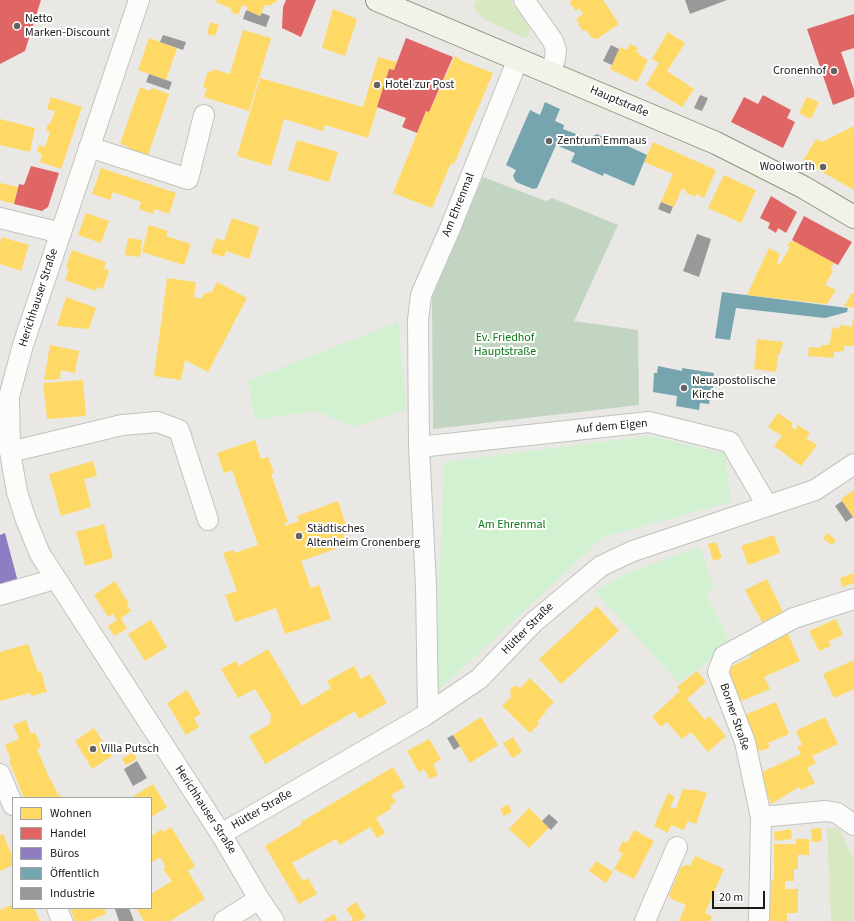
<!DOCTYPE html>
<meta charset="utf-8">
<style>
body{margin:0}
#map{position:relative;width:854px;height:921px;overflow:hidden;background:#eae8e4;font-family:"Source Sans 3",sans-serif}
canvas{display:block}
.legend{position:absolute;left:12px;top:797px;width:140px;height:112px;box-sizing:border-box;background:#fff;border:1px solid #a4a4a4;margin:0;padding:5px 7px;list-style:none;font-size:12px;color:#1b1b1b}
.legend li{display:flex;align-items:center;gap:8px;height:20px}
.legend b{width:20px;border:1px solid #a4a4a4}
.scale{position:absolute;left:712px;top:891px;width:53px;height:18px;box-sizing:border-box;border:2px solid #1b1b1b;border-top:0;padding-left:5px;font-size:12px;line-height:14px;white-space:nowrap;color:#1b1b1b;-webkit-text-stroke:3px #fff;paint-order:stroke}
</style>
<div id="map">
<canvas width="854" height="921"></canvas>
<ul class="legend">
<li><b style="height:11px;background:#ffd966"></b>Wohnen</li>
<li><b style="height:11px;background:#e06666"></b>Handel</li>
<li><b style="height:11px;background:#8e7cc3"></b>Büros</li>
<li><b style="height:11px;background:#76a5af"></b>Öffentlich</li>
<li><b style="height:11px;background:#999"></b>Industrie</li>
</ul>
<div class="scale">20 m</div>
</div>
<script>
const c = document.querySelector('canvas').getContext('2d');
c.lineJoin = 'round';
function fillPath(path, color) { c.fillStyle = color; c.fill(path, 'evenodd'); }
const toPath = rows => new Path2D(rows.map(r => 'M' + r).join(''));
function strokePath(path, color, width, dash) { c.strokeStyle = color; c.lineWidth = width; c.lineCap = dash ? 'butt' : 'round'; c.setLineDash(dash || []); c.stroke(path); }
function label(font, color, halo, rows, align = 'center') {
  c.font = font + ' "Source Sans 3",sans-serif'; c.lineWidth = 4; c.setLineDash([]); c.textBaseline = 'middle'; c.strokeStyle = halo; c.fillStyle = color; for (const [text, x, y, turn = 0] of rows) {
    c.save(); c.translate(x, y); c.rotate((+turn || 0) * Math.PI / 180); c.textAlign = isNaN(turn) ? turn : align; if (halo) c.strokeText(text, 0, 0); c.fillText(text, 0, 0); c.restore();
  }
}
fillPath(toPath([
 [477,0,510,0,530,28,529,35,525,38,483,19,473,7],
 [827,828,839,828,854,861,854,921,831,921]
]), '#d7e8c2');
fillPath(toPath([
 [483,177,546,201,552,198,618,225,574,321,638,330,639,405,433,429,432,298]
]), '#c2d5c2');
fillPath(toPath([
 [398,322,406,409,354,427,315,411,255,420,248,381],
 [650,436,725,454,731,502,603,537,435,694,444,462],
 [700,547,714,589,705,592,731,644,718,650,706,663,678,682,595,591,630,572]
]), '#d1f1d0');
fillPath(toPath([
 [217,0,277,0,276,3,273,2,272,5,265,5,260,16,247,11,248,7,242,5,238,15,231,12,232,9,216,2],
 [572,0,603,0,619,24,597,39,592,38,587,31,582,30,578,24,579,23,576,19,583,14,579,8,576,11,569,2],
 [333,9,357,19,345,56,322,48],
 [210,22,219,25,215,36,207,34],
 [243,30,271,38,249,111,204,97,207,88,203,87,208,71,212,73,213,69,230,74],
 [668,32,685,43,667,71,694,89,682,107,646,85,659,63,652,59],
 [149,38,177,48,166,80,138,70],
 [630,44,638,48,636,52,640,53,639,55,648,60,637,82,610,69,620,47,627,50],
 [455,56,462,61,493,73,454,164,451,163,432,208,393,193,426,111,429,112],
 [378,57,397,62,394,70,389,69,368,138,325,125,323,131,284,119,271,166,237,156,260,78,363,107],
 [140,87,150,91,152,88,169,94,147,158,127,150,129,147,120,144],
 [51,97,82,107,61,169,40,162,42,154,37,152,39,145,45,147,50,132,46,130,48,124,50,124,55,111,47,109],
 [807,97,819,102,811,119,799,113],
 [0,119,35,128,30,152,0,145],
 [854,126,854,190,803,161,816,139,822,142],
 [297,140,338,152,329,182,288,170],
 [653,142,716,170,704,198,696,194,695,197,685,192,686,190,682,188,674,207,661,202,673,174,644,162],
 [101,168,176,193,169,214,155,209,153,214,139,209,141,202,113,192,110,200,92,194],
 [724,175,756,190,741,223,708,208],
 [0,183,18,187,14,204,0,200],
 [86,213,109,221,101,243,78,235],
 [232,218,259,227,249,259,226,251,224,257,211,253,216,238,224,241],
 [149,225,168,231,166,236,191,244,184,265,142,252],
 [2,237,29,245,21,271,0,264,0,243],
 [128,238,142,240,140,257,125,255],
 [794,240,834,263,830,270,833,271,825,285,836,290,827,304,747,295,769,248,780,254,777,263,780,264,790,247,787,246,790,241,793,242],
 [72,250,106,262,104,269,109,270,103,289,97,287,96,291,65,280,69,269,66,268],
 [167,278,196,282,194,297,201,299,205,293,212,292,217,282,247,298,208,372,185,360,181,380,154,376],
 [852,293,854,293,854,308,844,306],
 [66,297,96,308,89,329,57,326],
 [854,316,854,346,844,346,844,351,834,352,834,358,808,356,809,347,821,348,821,345,829,345,833,327,839,329,840,325,851,327],
 [757,339,783,342,780,354,778,354,776,372,754,369],
 [50,345,79,351,75,373,61,370,60,379,44,380],
 [83,380,86,416,47,419,43,383],
 [778,413,793,423,791,426,795,430,798,425,810,433,806,438,817,445,801,466,774,446,782,436,768,427],
 [255,440,261,459,268,457,274,473,271,474,288,522,284,523,285,526,299,521,297,516,338,501,346,525,341,527,347,545,301,561,311,588,319,585,331,619,285,634,276,608,235,622,225,595,237,591,223,553,234,550,235,553,258,545,232,470,224,473,217,453],
 [93,461,97,476,84,479,91,507,61,516,49,474],
 [854,490,854,519,841,499],
 [104,524,113,558,85,566,76,532],
 [827,533,836,540,832,545,823,539],
 [774,535,780,553,748,565,741,546],
 [716,542,722,558,713,561,708,544],
 [854,573,854,583,842,587,840,578],
 [767,579,783,612,762,622,745,590],
 [115,581,129,604,127,605,131,611,121,618,127,629,114,636,108,626,117,620,113,614,108,617,94,595],
 [597,606,619,631,561,684,539,659],
 [836,619,843,635,829,641,831,646,819,651,809,631],
 [151,620,167,647,145,661,128,634],
 [788,634,800,661,764,677,770,689,737,703,724,670,751,657,749,653],
 [28,644,38,672,41,671,47,692,31,696,30,693,0,701,0,652],
 [268,649,302,706,331,688,327,681,354,666,361,679,370,674,387,703,359,719,355,711,265,764,249,736,270,724,271,715,255,689,238,698,221,669,236,661,239,666],
 [854,660,854,689,834,698,823,674],
 [697,671,706,682,687,699,705,720,709,716,726,736,708,752,691,732,682,739,667,722,661,727,652,717,680,691,677,687],
 [530,678,554,702,545,711,546,712,537,722,539,724,530,733,502,706,511,697,510,691,512,687,516,686,520,688],
 [187,690,201,714,194,718,199,727,186,735,167,703],
 [776,702,789,734,768,743,770,748,754,752,742,716],
 [481,717,498,745,470,763,453,735],
 [825,717,838,744,812,756,816,763,807,768,815,783,801,790,799,787,771,804,760,773,801,754,797,747,802,745,796,731],
 [26,720,31,734,35,732,41,747,37,749,50,780,51,780,58,795,60,794,61,798,24,798,9,761,11,760,5,745,19,739,13,725],
 [94,728,112,756,92,769,75,741],
 [513,737,522,752,512,758,503,743],
 [429,739,441,759,433,764,438,775,430,779,424,769,419,772,407,751],
 [133,752,137,759,126,765,122,759],
 [393,767,405,787,391,795,396,802,390,805,391,809,376,818,385,833,377,838,370,827,340,845,336,839,292,863,303,881,308,878,317,894,299,904,265,846,302,824,301,822],
 [153,784,167,807,151,817,151,798,131,798],
 [683,789,696,790,707,793,696,824,688,821,684,830,671,825,668,833,654,826,668,793,675,797,670,807,676,809],
 [508,804,512,812,504,816,500,809],
 [529,808,549,828,529,848,509,829],
 [171,827,195,866,188,871,205,899,170,921,144,921,136,908,151,908,151,894,172,881,163,869,166,867,160,857,152,862,151,860,151,836,162,829,163,832],
 [821,828,822,841,812,842,811,829],
 [791,829,792,839,775,841,774,832],
 [634,830,654,841,634,879,614,869,623,854,618,851,623,841,627,843],
 [3,834,13,858,13,865,0,871,0,835],
 [796,839,809,839,809,855,798,855,798,869,794,869,794,881,785,881,785,889,798,889,798,913,787,913,787,921,770,921,771,881,774,880,774,844,796,844],
 [695,856,724,869,705,913,712,916,710,921,679,921,686,905,671,899,669,895,681,867,687,865,690,866],
 [596,861,613,872,606,883,589,871],
 [356,902,366,917,360,921,350,921,353,919,346,909],
 [13,904,13,908,34,908,40,921,0,921,0,910],
 [70,908,104,908,106,914,89,921,75,921],
 [334,914,338,921,323,921]
]), '#ffd966');
fillPath(toPath([
 [0,0,41,0,25,51,0,64],
 [286,0,316,0,301,37,282,28,283,7],
 [854,14,854,48,841,52,854,90,854,97,833,105,807,29],
 [406,38,453,57,429,112,426,111,417,133,402,127,406,118,377,107,389,69,394,70],
 [763,95,791,110,787,118,795,122,783,148,731,122,744,97,758,104],
 [31,166,59,173,48,207,42,211,14,204,19,184,24,185],
 [771,196,797,212,786,233,778,228,776,233,768,228,770,223,760,218],
 [804,216,852,242,838,265,792,240]
]), '#e06666');
fillPath(toPath([
 [5,533,18,582,0,587,0,535]
]), '#8e7cc3');
fillPath(toPath([
 [545,102,560,109,555,121,564,125,563,129,592,140,593,136,597,134,603,137,605,142,614,146,617,141,647,155,634,186,604,173,603,176,571,162,575,153,556,145,537,188,533,189,516,182,513,176,516,170,506,165,530,110,540,115],
 [722,292,848,308,847,312,825,318,736,308,730,340,715,338],
 [658,366,682,371,682,368,714,373,712,386,713,386,713,389,711,389,709,404,700,403,699,410,676,406,677,396,653,392,654,373,657,373]
]), '#76a5af');
fillPath(toPath([
 [685,0,727,0,690,14],
 [246,10,260,16,262,13,270,16,266,27,243,19],
 [163,35,186,42,183,50,160,42],
 [611,45,619,49,612,65,603,61],
 [149,74,172,82,169,90,146,82],
 [700,95,708,98,702,111,694,108],
 [661,202,673,207,670,214,658,209],
 [697,234,711,239,699,277,683,271],
 [842,501,853,517,846,522,835,506],
 [453,735,460,746,454,750,447,738],
 [137,761,147,778,133,786,124,769],
 [549,814,558,822,551,830,542,821],
 [118,908,129,908,134,921,119,921,115,909]
]), '#999');
const street = toPath([
 [139,0,23,345,9,397,10,452,17,492,26,520,40,554,221,834,259,899,274,921],
 [524,0,553,41,556,50,555,59,550,72],
 [89,147,188,179,204,115],
 [0,218,61,233],
 [419,447,649,422,730,442,767,505],
 [10,452,122,425,158,422,179,430,208,520],
 [0,595,55,579],
 [428,713,426,586,419,447,418,320,421,295,449,231,518,59],
 [0,774,13,805],
 [761,817,826,811,837,813,854,825],
 [221,834,424,716,479,679,534,622,601,566,633,551,815,490,854,464],
 [57,908,62,921],
 [224,921,259,899],
 [645,921,677,847],
 [759,921,761,817,745,742,718,672,724,656,794,618,854,599]
]);
const secondary = toPath([
 [377,0,716,143,803,187,854,217]
]);
strokePath(street, '#c2c2c0', 22);
strokePath(secondary, '#91937d', 24);
strokePath(street, '#fcfcfb', 20);
strokePath(secondary, '#f2f2e9', 22);
for (const [x, y, r, color] of [
 [17,26,4,"#636361"],
 [834,71,4,"#636361"],
 [377,85,4,"#636361"],
 [549,141,4,"#636361"],
 [823,167,4,"#636361"],
 [684,388,4,"#636361"],
 [299,536,4,"#636361"],
 [93,749,4,"#636361"]
]) { const dot = new Path2D(); dot.arc(x, y, r, 0, 2 * Math.PI); c.fillStyle = color; c.fill(dot); strokePath(dot, '#fff', 1.5); }
label('12px', '#1b1b1b', '#fff', [
 ["Netto",25,19],
 ["Marken-Discount",25,33],
 ["Cronenhof",826,71,"right"],
 ["Hotel zur Post",385,85],
 ["Zentrum Emmaus",557,141],
 ["Woolworth",815,167,"right"],
 ["Neuapostolische",692,381],
 ["Kirche",692,395],
 ["Städtisches",307,529],
 ["Altenheim Cronenberg",307,543],
 ["Villa Putsch",101,749]
], 'left');
label('12px', '#1b1b1b', '#fff', [
 ["Hauptstraße",619,102,23],
 ["Am Ehrenmal",459,205,-68],
 ["Herichhauser Straße",39,298,-72],
 ["Auf dem Eigen",612,427,-5],
 ["Hütter Straße",528,629,-45],
 ["Borner Straße",734,717,71],
 ["Herichhauser Straße",205,810,57],
 ["Hütter Straße",262,810,-30]
]);
label('12px', '#0b7813', '#fff', [
 ["Ev. Friedhof",505,338],
 ["Hauptstraße",505,352],
 ["Am Ehrenmal",512,525]
]);
</script>
